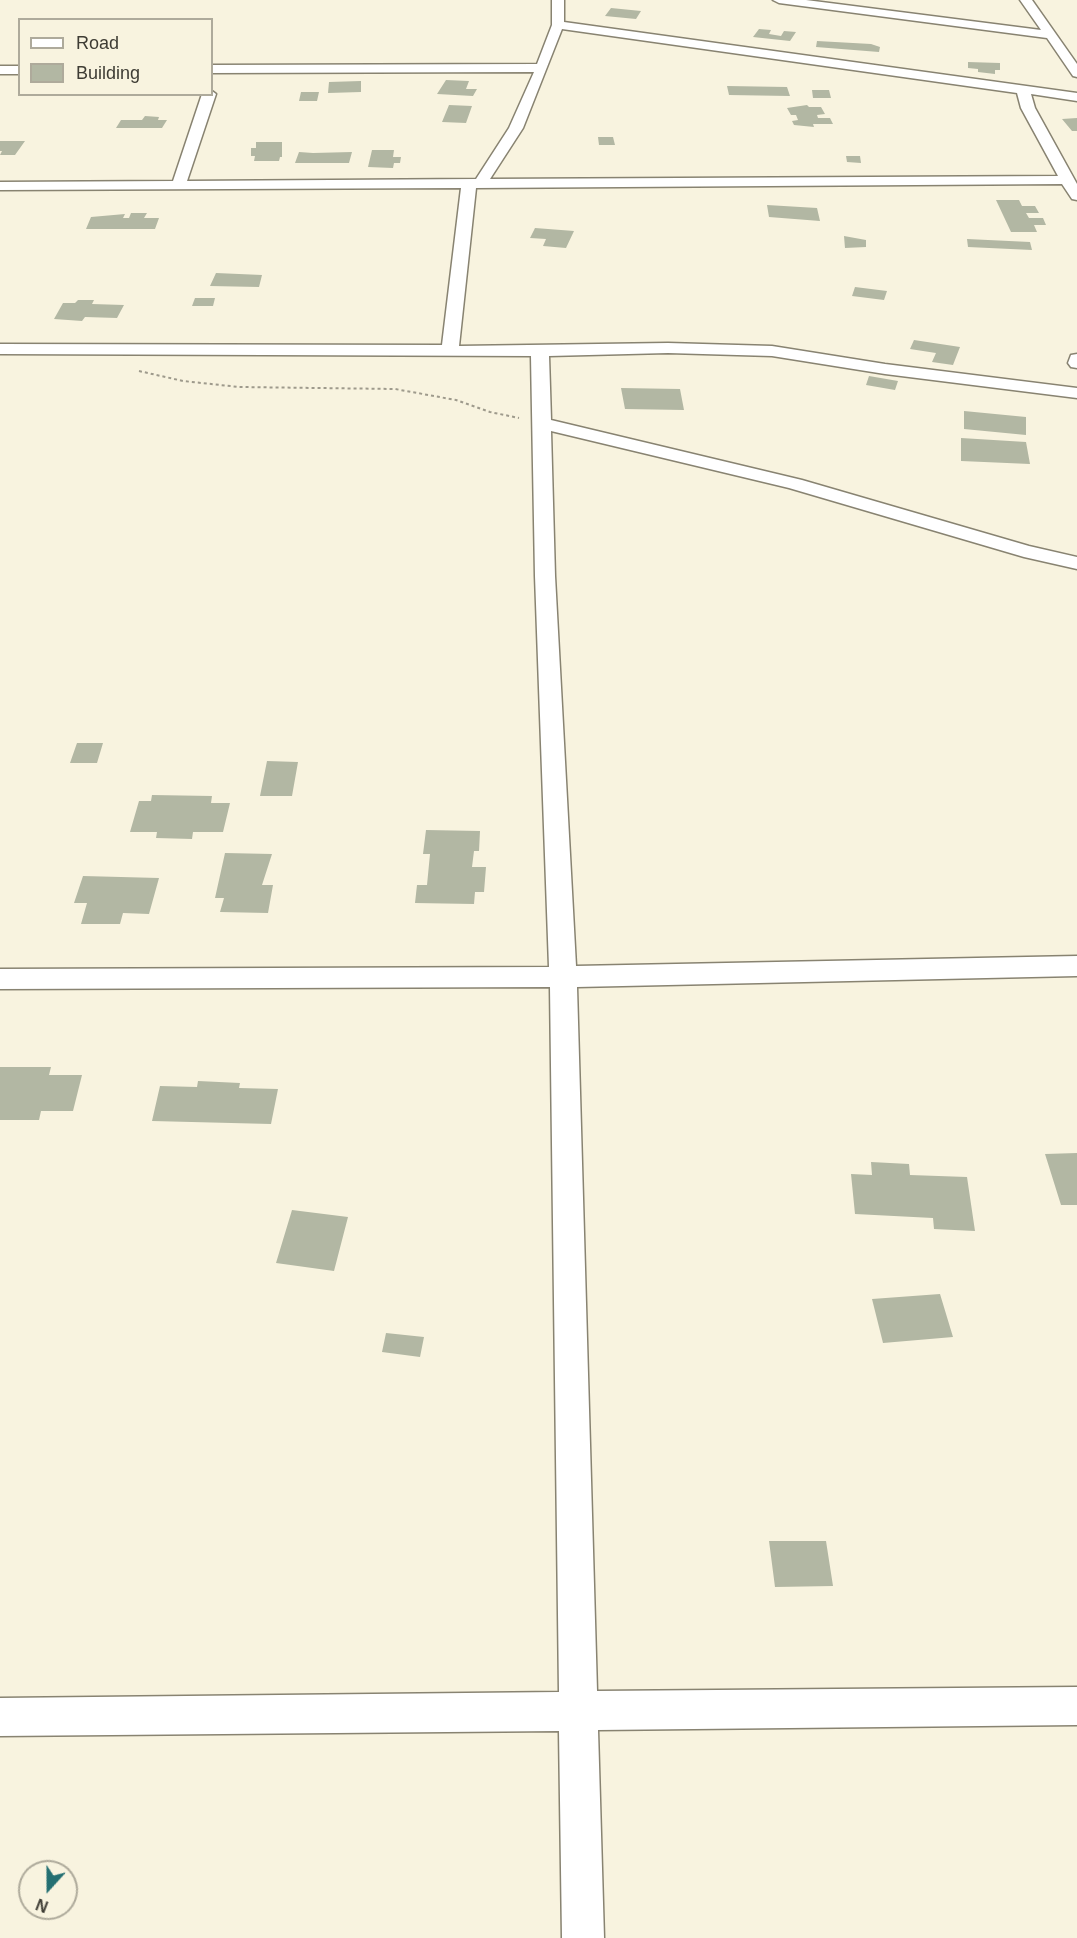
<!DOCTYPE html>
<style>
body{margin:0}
#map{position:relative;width:1077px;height:1938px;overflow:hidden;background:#f8f3df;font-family:Helvetica,sans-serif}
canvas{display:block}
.legend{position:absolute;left:18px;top:18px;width:195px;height:78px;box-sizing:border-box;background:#f8f3df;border:2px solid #aeaa9b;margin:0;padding:8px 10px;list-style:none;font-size:18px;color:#3e3c34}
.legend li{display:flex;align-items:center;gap:12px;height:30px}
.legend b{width:30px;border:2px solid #aeaa9b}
.north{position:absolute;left:18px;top:1860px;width:60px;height:60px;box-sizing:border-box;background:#f8f3df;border:2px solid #aeaa9b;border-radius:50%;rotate:201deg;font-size:16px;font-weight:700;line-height:24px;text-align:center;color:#3e3c34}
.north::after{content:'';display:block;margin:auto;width:21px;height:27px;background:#246f72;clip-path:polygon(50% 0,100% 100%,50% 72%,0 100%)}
</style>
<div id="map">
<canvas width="1077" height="1938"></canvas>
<ul class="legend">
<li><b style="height:8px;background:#fff"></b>Road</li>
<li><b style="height:16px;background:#b2b7a3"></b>Building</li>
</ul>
<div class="north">N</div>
</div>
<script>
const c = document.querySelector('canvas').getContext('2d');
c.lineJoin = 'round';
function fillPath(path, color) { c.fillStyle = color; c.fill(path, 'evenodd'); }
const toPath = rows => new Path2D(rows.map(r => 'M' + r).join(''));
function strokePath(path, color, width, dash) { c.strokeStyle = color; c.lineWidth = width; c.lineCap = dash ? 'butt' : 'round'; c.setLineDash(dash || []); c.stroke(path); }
fillPath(toPath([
 [611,8,641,11,636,19,605,16],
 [759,29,771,30,769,34,781,36,784,31,796,32,790,41,753,37],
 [817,41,871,44,880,47,879,52,816,47],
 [968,62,1000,63,1000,70,995,70,995,74,978,72,978,69,968,68],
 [446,80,469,81,466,89,477,89,473,96,437,94],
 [361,81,361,92,328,93,329,82],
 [727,86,787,87,790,96,729,95],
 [812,90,829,90,831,98,813,98],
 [301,92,319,92,317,101,299,101],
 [449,105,472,106,466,123,442,122],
 [807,105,809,107,821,107,825,114,817,115,818,118,830,118,833,124,813,124,814,127,794,125,792,121,798,120,796,115,791,115,787,108],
 [145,116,159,117,158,120,167,120,162,128,116,128,121,120,142,120],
 [1077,118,1077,131,1072,131,1062,119],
 [598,137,613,137,615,145,599,145],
 [0,141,25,141,15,155,0,155,2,151,0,151],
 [256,142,282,142,282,157,280,157,279,161,254,161,255,156,251,156,251,148,256,148],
 [372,150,394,150,393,157,401,157,400,163,394,163,393,168,368,167],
 [299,152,313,153,352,152,349,163,295,163],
 [846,156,860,156,861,163,847,162],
 [996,200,1019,200,1022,206,1035,206,1039,213,1026,213,1029,218,1043,218,1046,225,1034,225,1037,232,1011,232],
 [767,205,817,208,820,221,769,217],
 [131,213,147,213,144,218,159,218,155,229,86,229,91,217,125,214,123,218,129,218],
 [535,228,574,231,566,248,543,246,546,239,530,238],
 [844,236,866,240,866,247,845,248],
 [967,239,1030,242,1032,250,968,247],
 [216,273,262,275,259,287,210,286],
 [855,287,887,291,884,300,852,296],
 [195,298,215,298,213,306,192,306],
 [78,300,94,300,92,304,124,305,117,318,85,317,82,321,54,319,63,303,75,303],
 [914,340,960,347,953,365,932,362,936,353,910,349],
 [869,376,898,381,895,390,866,385],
 [621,388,680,389,684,410,625,409],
 [964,411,1026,417,1026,435,964,429],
 [961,438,1026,442,1030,464,961,461],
 [77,743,103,743,97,763,70,763],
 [267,761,298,762,292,796,260,796],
 [152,795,212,796,211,803,230,803,223,832,193,832,192,839,156,838,157,832,130,832,139,801,151,801],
 [426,830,480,831,479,851,474,851,472,867,486,867,484,892,475,892,474,904,415,903,417,885,427,885,430,854,423,854],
 [225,853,272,854,262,885,273,885,268,913,220,912,224,898,215,898],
 [83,876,159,878,149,914,123,913,120,924,81,924,87,903,74,903],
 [0,1067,51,1067,49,1075,82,1075,73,1111,41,1111,39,1120,0,1120],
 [198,1081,240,1083,239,1088,278,1089,271,1124,152,1121,160,1086,197,1087],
 [1077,1153,1077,1205,1061,1205,1045,1154],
 [871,1162,909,1164,910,1175,967,1177,975,1231,934,1229,933,1218,855,1214,851,1174,872,1175],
 [292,1210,348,1217,334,1271,276,1263],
 [940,1294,953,1337,883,1343,872,1299],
 [386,1333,424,1337,420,1357,382,1352],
 [769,1541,826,1541,833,1586,775,1587]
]), '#b2b7a3');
const street = toPath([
 [552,0,564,0,564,22,1077,93,1077,101,1031,94,1035,108,1077,184,1077,200,1072,199,1062,184,476,188,459,346,668,343,772,346,885,364,1077,388,1077,398,885,374,772,356,668,353,549,356,551,420,802,480,1029,546,1077,557,1077,569,1024,557,789,488,551,431,555,576,576,966,1077,956,1077,976,577,987,597,1691,1077,1687,1077,1725,598,1730,604,1938,562,1938,559,1731,0,1736,0,1698,559,1692,550,987,0,989,0,969,549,967,535,576,531,356,0,354,0,344,442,345,461,188,0,190,0,182,173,181,202,94,212,94,212,91,216,94,187,181,476,179,509,128,534,72,212,73,212,65,537,64,552,25,552,0],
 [562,29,1017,93,1021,108,1058,176,490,179,523,128,562,29],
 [773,0,806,0,1041,30,1020,0,1032,0,1077,64,1077,77,1073,76,1047,38,779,3,773,0],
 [0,66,20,66,20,74,0,74,0,66],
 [1077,354,1077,368,1071,367,1068,363,1071,355,1077,354]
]);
strokePath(street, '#888371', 3);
strokePath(toPath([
 [139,371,183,381,239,387,395,389,456,400,490,412,519,418]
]), '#9e9a8c', 2, [3, 3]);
fillPath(street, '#fff');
</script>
